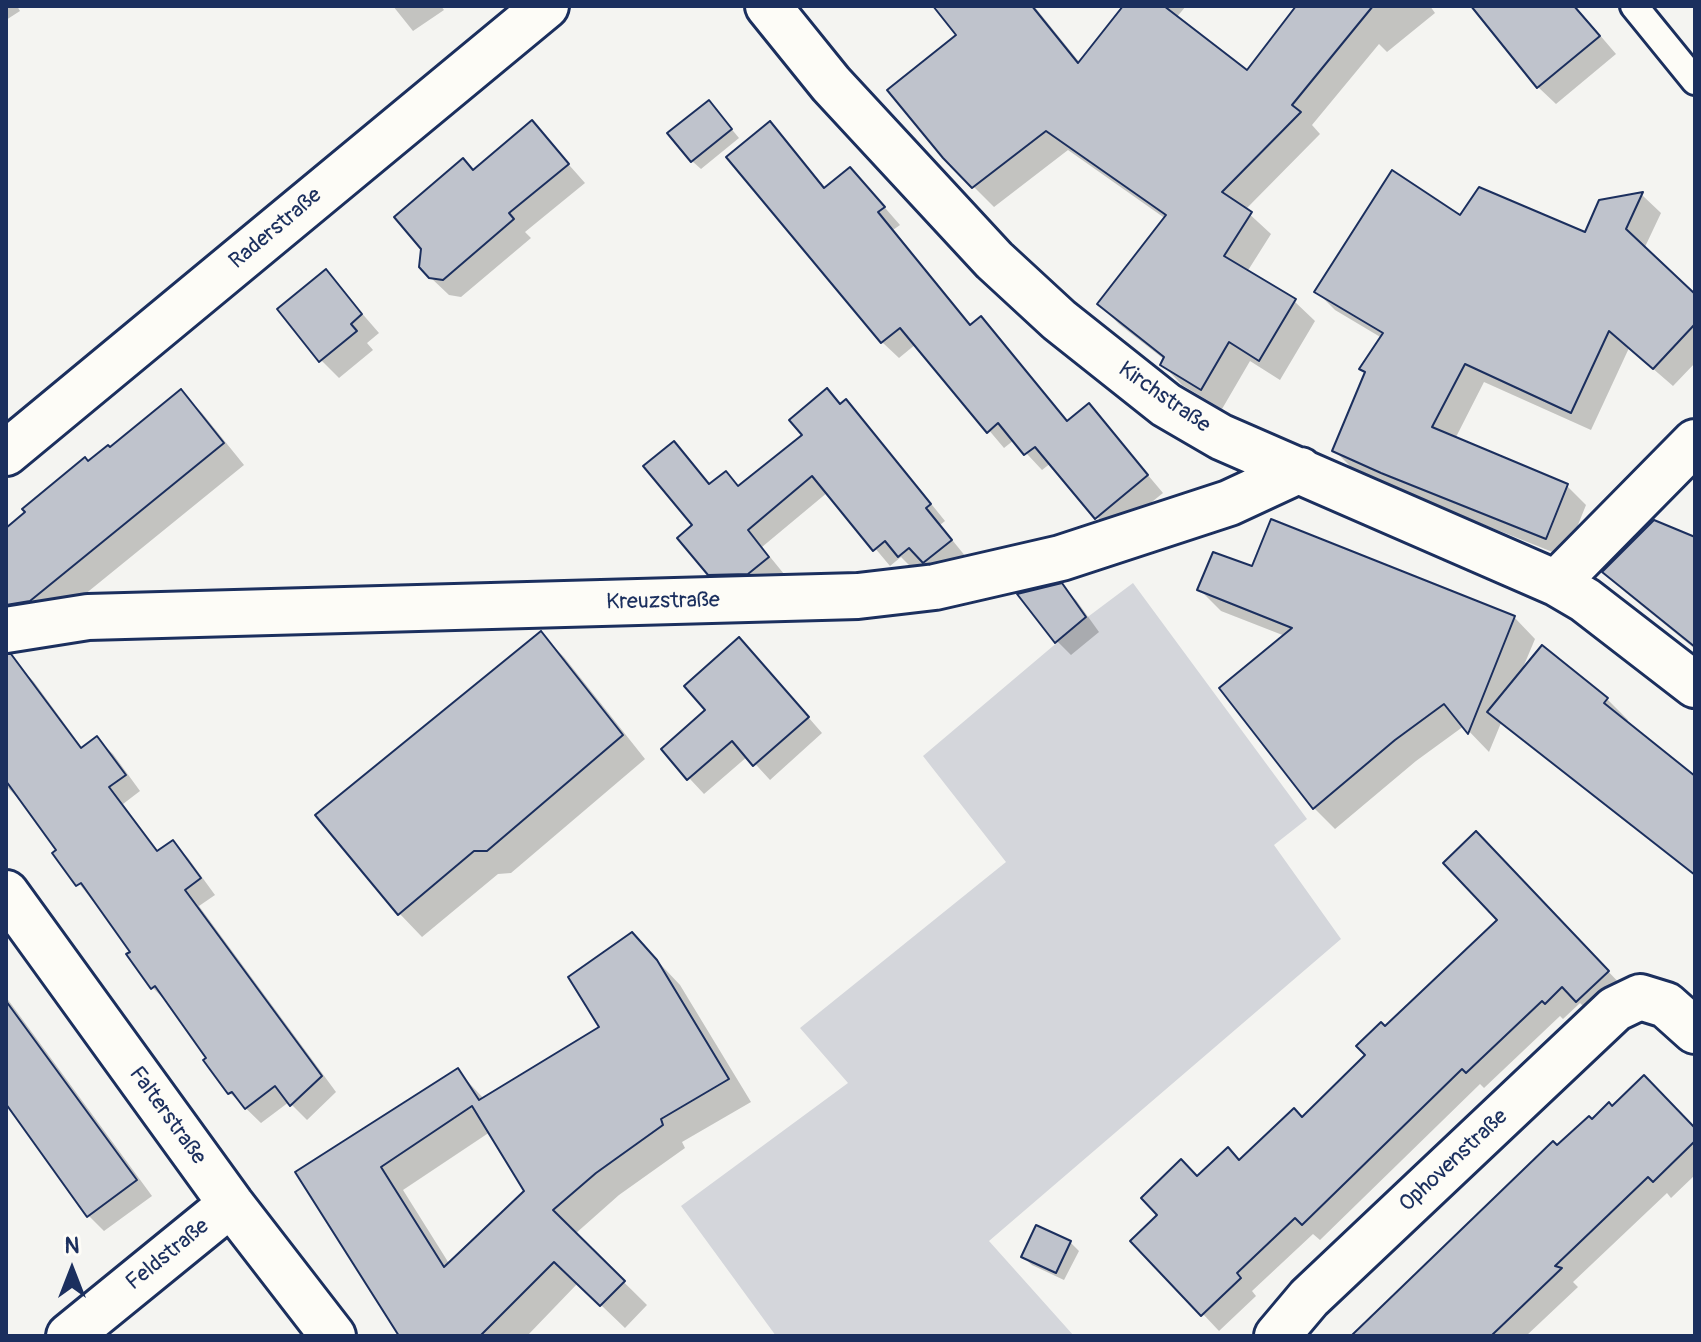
<!DOCTYPE html>
<meta charset="utf-8">
<style>
body{margin:0}
#map{position:relative;width:1701px;height:1342px;overflow:hidden;background:#f4f4f1;font-family:Pangolin,sans-serif}
canvas{display:block}
.frame{position:absolute;inset:0;border:8px solid #1b2f5e;pointer-events:none}
.north{position:absolute;left:32px;top:1230px;width:80px;height:80px;-webkit-text-stroke:6px #fdfcf7;paint-order:stroke;rotate:0deg;font-size:22px;font-weight:700;line-height:32px;text-align:center;color:#1b2f5e}
.north::after{content:'';display:block;margin:auto;width:28px;height:36px;background:#1b2f5e;clip-path:polygon(50% 0,100% 100%,50% 72%,0 100%)}
</style>
<div id="map">
<canvas width="1701" height="1342"></canvas>
<div class="frame"></div>
<div class="north">N</div>
</div>
<script>
const c = document.querySelector('canvas').getContext('2d');
c.lineJoin = 'round';
function fillPath(path, color) { c.fillStyle = color; c.fill(path, 'evenodd'); }
const toPath = rows => new Path2D(rows.map(r => 'M' + r).join(''));
function strokePath(path, color, width, dash) { c.strokeStyle = color; c.lineWidth = width; c.lineCap = dash ? 'butt' : 'round'; c.setLineDash(dash || []); c.stroke(path); }
function label(font, color, halo, rows, align = 'center') {
  c.font = font + ' Pangolin,sans-serif'; c.lineWidth = 8; c.setLineDash([]); c.textBaseline = 'middle'; c.strokeStyle = halo; c.fillStyle = color; for (const [text, x, y, turn = 0] of rows) {
    c.save(); c.translate(x, y); c.rotate((+turn || 0) * Math.PI / 180); c.textAlign = isNaN(turn) ? turn : align; if (halo) c.strokeText(text, 0, 0); c.fillText(text, 0, 0); c.restore();
  }
}
fillPath(toPath([
 [1133,583,1307,819,1274,845,1341,939,989,1241,1074,1336,776,1336,681,1206,848,1083,800,1028,1006,862,923,756,1085,619]
]), '#d4d6db');
fillPath(toPath([
 [6,6,17,6,20,11,6,20],
 [393,6,441,6,444,10,413,31],
 [935,6,1034,6,1080,63,1126,6,1186,6,1176,18,1247,73,1298,6,1430,6,1435,13,1387,52,1379,44,1312,125,1320,134,1245,210,1271,234,1247,272,1294,301,1315,321,1280,380,1250,361,1222,409,1182,385,1162,364,1165,360,1119,324,1099,304,1166,219,1068,150,994,207,944,157,959,35],
 [1473,6,1575,6,1616,54,1556,104,1538,87],
 [709,102,739,138,701,169,692,161],
 [532,123,585,183,525,232,531,238,461,297,449,295,430,277,474,172],
 [770,124,826,189,866,186,900,225,893,230,972,326,981,319,1068,422,1089,405,1163,493,1112,534,1051,463,1042,470,1014,440,1004,448,916,344,899,358,882,342],
 [1642,195,1661,213,1644,249,1695,296,1695,363,1673,386,1629,348,1591,430,1484,382,1455,439,1567,486,1586,505,1565,557,1402,492,1354,470,1335,451,1366,374,1362,369,1382,338,1335,310,1316,291,1461,218,1586,235,1600,202],
 [326,272,379,333,367,343,373,350,339,378,321,360],
 [827,391,842,405,846,402,862,418,945,521,940,525,966,557,939,578,925,564,916,572,901,557,890,566,828,492,762,547,784,574,765,589,726,590,709,574,674,444,711,485,739,488,805,435],
 [181,392,202,413,244,465,52,621,6,625,6,530],
 [1695,539,1695,649,1625,592,1605,572],
 [1253,569,1514,617,1535,639,1522,670,1607,699,1628,720,1626,723,1695,778,1695,866,1636,819,1631,826,1501,723,1489,752,1464,726,1416,761,1335,829,1314,808,1285,636,1221,611,1200,590],
 [1061,586,1076,600,1099,632,1071,655,1057,641],
 [541,634,564,657,645,759,511,873,498,874,422,937,399,913],
 [754,655,822,733,770,780,748,756,704,794,663,750,708,711],
 [19,666,34,682,83,749,97,739,113,754,140,791,123,804,159,852,173,842,188,858,215,895,199,906,336,1092,307,1120,289,1102,261,1123,230,1093,209,1058,168,1003,153,988,133,952,55,853,59,850,19,796,17,797,6,786,6,676],
 [1493,851,1625,989,1594,1017,1580,1003,1563,1019,1560,1016,1484,1088,1480,1084,1320,1240,1313,1234,1252,1291,1256,1296,1219,1331,1203,1314,1197,1178,1240,1163,1302,1119,1368,1055,1385,1029,1500,920],
 [632,934,680,985,751,1102,682,1142,685,1148,619,1195,575,1234,647,1305,625,1328,578,1283,527,1336,401,1336,298,1173,458,1071,484,1099,602,1027],
 [490,1132,526,1191,450,1265,403,1190],
 [6,997,152,1196,104,1231,89,1216,6,1100],
 [1612,1108,1695,1130,1695,1175,1671,1198,1667,1193,1573,1282,1578,1287,1526,1336,1353,1336,1557,1148],
 [1070,1242,1079,1251,1064,1280,1032,1265,1023,1257]
]), '#0003');
const building = toPath([
 [933,6,1032,6,1078,63,1123,6,1164,6,1247,70,1296,6,1373,6,1292,105,1301,112,1222,192,1252,212,1224,256,1296,299,1259,361,1229,342,1201,390,1160,365,1164,357,1097,304,1166,215,1046,131,972,188,943,158,887,90,956,35,933,6],
 [1471,6,1574,6,1600,36,1537,88,1471,6],
 [709,100,732,129,691,162,667,133,709,100],
 [532,120,569,164,509,213,514,219,443,280,429,278,419,267,421,249,394,217,463,158,473,170,532,120],
 [770,121,824,188,850,167,885,207,878,212,970,325,981,316,1067,421,1089,403,1148,475,1095,519,1035,447,1024,455,998,423,987,433,900,328,881,343,726,157,770,121],
 [1392,170,1460,215,1479,187,1585,232,1599,200,1643,192,1626,229,1695,294,1695,324,1653,369,1609,331,1571,413,1465,364,1432,427,1568,484,1546,539,1381,473,1332,451,1365,372,1359,369,1383,333,1314,292,1392,170],
 [326,269,362,314,351,324,357,331,319,362,277,309,326,269],
 [827,388,840,404,846,399,931,504,926,508,952,540,923,563,909,548,898,557,885,541,873,551,812,476,748,530,769,557,748,574,708,575,677,538,692,525,643,466,674,441,709,484,726,471,738,486,802,435,789,420,827,388],
 [181,389,224,443,30,601,6,605,6,528,25,512,22,509,85,457,88,461,108,445,110,447,181,389],
 [1271,519,1515,616,1468,734,1444,704,1395,740,1313,809,1219,688,1292,628,1197,590,1213,552,1252,566,1271,519],
 [1654,520,1695,537,1695,647,1602,572,1654,520],
 [1062,583,1086,617,1055,643,1017,594,1062,583],
 [541,631,623,735,487,851,474,851,398,915,315,815,541,631],
 [739,637,809,717,753,766,732,741,687,780,661,749,705,710,684,686,739,637],
 [1542,645,1608,698,1604,703,1695,776,1695,875,1487,712,1542,645],
 [6,654,11,654,81,748,97,736,126,775,109,787,157,851,173,840,201,878,185,890,322,1076,290,1106,275,1086,245,1109,232,1092,228,1094,203,1060,206,1058,155,986,151,989,126,954,130,952,81,883,76,886,52,853,56,850,6,781,6,654],
 [1476,831,1609,971,1576,1002,1562,987,1545,1004,1542,1001,1466,1073,1462,1069,1302,1225,1295,1218,1237,1273,1241,1278,1201,1316,1130,1241,1157,1215,1141,1198,1181,1159,1197,1176,1228,1147,1239,1160,1294,1108,1302,1117,1365,1055,1356,1046,1381,1022,1385,1026,1497,920,1443,863,1476,831],
 [632,932,657,960,729,1079,661,1119,663,1125,596,1173,553,1210,625,1281,600,1306,554,1262,480,1336,399,1336,295,1172,458,1068,479,1100,599,1027,568,977,632,932],
 [472,1106,524,1191,444,1267,381,1167,472,1106],
 [6,1001,137,1180,87,1217,6,1104,6,1001],
 [1644,1075,1695,1128,1695,1141,1653,1182,1648,1177,1555,1266,1562,1268,1491,1336,1351,1336,1553,1141,1557,1145,1589,1116,1592,1119,1609,1102,1612,1106,1644,1075],
 [1036,1225,1071,1241,1056,1273,1021,1257,1036,1225]
]);
fillPath(building, '#bfc3cc');
strokePath(building, '#1b2f5e', 2);
const service = toPath([
 [1634,6,1695,81]
]);
const minor = toPath([
 [768,6,831,84,994,260,1059,320,1166,405,1221,437,1556,583,1585,600,1695,685],
 [6,453,546,6],
 [1556,583,1695,442],
 [6,630,88,617,858,596,935,587,1061,558,1229,503,1300,470],
 [6,893,231,1204,333,1336],
 [69,1336,231,1204],
 [1277,1336,1309,1298,1615,1009,1640,997,1666,1005,1695,1031]
]);
strokePath(service, '#1b2f5e', 32);
strokePath(minor, '#1b2f5e', 50);
strokePath(service, '#fdfcf7', 26);
strokePath(minor, '#fdfcf7', 44);
label('22px', '#1b2f5e', '#fdfcf7', [
 ["Raderstraße",276,229,-40],
 ["Kirchstraße",1164,398,35],
 ["Kreuzstraße",663,602,-1],
 ["Falterstraße",167,1116,54],
 ["Ophovenstraße",1454,1161,-43],
 ["Feldstraße",168,1255,-39]
]);
</script>
